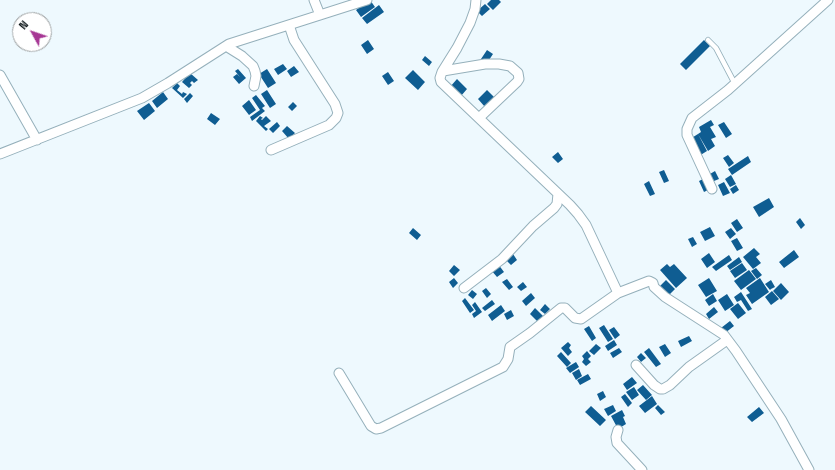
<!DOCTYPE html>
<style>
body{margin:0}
#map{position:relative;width:835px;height:470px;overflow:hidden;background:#eef9fe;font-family:"Space Grotesk",sans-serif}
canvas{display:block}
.north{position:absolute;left:12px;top:12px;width:40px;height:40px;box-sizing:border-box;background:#fff;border:1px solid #9ca0a1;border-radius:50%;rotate:310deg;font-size:11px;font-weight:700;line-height:16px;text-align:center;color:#081215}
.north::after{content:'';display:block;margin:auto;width:14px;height:18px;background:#a63694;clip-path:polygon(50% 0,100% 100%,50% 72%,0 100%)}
</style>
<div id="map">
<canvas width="835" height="470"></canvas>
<div class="north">N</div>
</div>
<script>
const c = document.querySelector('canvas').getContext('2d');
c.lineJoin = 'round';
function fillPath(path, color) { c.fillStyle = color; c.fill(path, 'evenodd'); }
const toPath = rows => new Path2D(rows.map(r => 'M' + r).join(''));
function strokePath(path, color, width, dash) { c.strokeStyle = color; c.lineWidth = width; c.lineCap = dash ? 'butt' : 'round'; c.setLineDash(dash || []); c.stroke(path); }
fillPath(toPath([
 [370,0,375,7,361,17,356,10],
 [491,0,499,0,501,2,493,10,487,4],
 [485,4,490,9,482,16,477,11],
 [379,5,384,12,367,24,362,18],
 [368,40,374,49,367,54,361,45],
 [704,40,710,46,686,70,680,64],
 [487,50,493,54,487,63,481,59],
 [425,56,432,62,429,66,422,60],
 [283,64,287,69,278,75,274,69],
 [294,66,299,72,291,77,287,71],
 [238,69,246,78,239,84,233,77,237,74,240,77,235,71],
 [267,69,276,83,268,88,259,74],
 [413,70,425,82,418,90,405,78],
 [388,72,394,81,388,85,382,76],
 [190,73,198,80,194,83,192,81,190,83,192,85,189,88,182,82],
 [457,79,467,89,461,96,450,87],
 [177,83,180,86,177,90,182,94,183,92,187,94,183,98,172,88],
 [267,90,276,104,270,108,261,94],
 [487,90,495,98,485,107,478,99],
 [163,92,168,99,157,108,152,101],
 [190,93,193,96,187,103,184,99],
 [256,95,265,106,262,108,265,111,252,121,250,117,260,110,252,98],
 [249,100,256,110,249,115,242,106],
 [293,102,297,106,292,111,288,107],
 [149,103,155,111,144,120,137,111],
 [211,113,220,119,215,125,207,119],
 [260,116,263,118,261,119,262,120,266,116,271,121,264,126,268,129,266,131,256,121],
 [711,120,714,125,710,127,716,137,711,139,715,146,708,151,698,134,701,132,699,127],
 [277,122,280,126,273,133,269,129],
 [724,122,732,134,726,138,718,125],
 [287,126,295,133,289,139,282,131],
 [698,134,707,151,699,156,690,139],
 [558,152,563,159,558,163,552,157],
 [728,155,734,163,729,167,723,158],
 [748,156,751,162,732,175,728,169],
 [664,170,669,181,664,183,659,172],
 [715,171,719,179,714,181,710,174],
 [731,175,736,184,730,187,725,179],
 [705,178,710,189,704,192,699,181],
 [649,181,655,194,650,196,644,184],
 [724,182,730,193,723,196,718,185],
 [736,185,739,190,733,194,730,189],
 [769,198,774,207,759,217,753,207],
 [800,218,805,225,801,229,796,222],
 [737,219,743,228,737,232,731,223],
 [710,227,715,236,705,241,700,232],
 [413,228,421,235,417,240,409,233],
 [731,228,736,234,730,239,725,232],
 [693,237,697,244,692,247,688,239],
 [737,238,743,248,737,251,731,241],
 [754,248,760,254,756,257,761,263,753,269,743,257],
 [794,250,799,257,784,268,779,262],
 [709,253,715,262,707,268,701,259],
 [513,254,517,260,511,265,506,260],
 [729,255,732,260,716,271,712,267],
 [739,257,742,262,730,270,727,266],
 [742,263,747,270,735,278,730,271],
 [498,264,504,272,497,277,491,270],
 [667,264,670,267,674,264,687,278,676,288,660,270],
 [454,265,460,270,454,276,449,271],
 [756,268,762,275,757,279,751,271],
 [749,270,756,279,741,290,734,281],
 [454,278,458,283,453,288,449,282],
 [709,278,717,291,706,297,698,285],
 [760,278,769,292,752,304,746,295,750,293,746,288],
 [507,279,513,287,509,290,502,282],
 [666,280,675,289,668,296,659,287],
 [771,280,775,287,771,289,770,288,771,289,770,290,765,284],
 [523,282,527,287,521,291,517,287],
 [781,283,789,292,781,300,773,291],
 [486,288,491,294,487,298,482,291],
 [472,290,477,294,473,299,468,295],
 [772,291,779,299,771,305,765,297],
 [741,292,752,309,748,311,741,300,737,302,734,297],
 [531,293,535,298,526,306,522,301],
 [713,294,717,301,709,306,705,300],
 [727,294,734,305,725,311,718,300],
 [465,298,474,310,470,313,462,301],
 [492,300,495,304,485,311,482,308],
 [475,302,482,312,474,318,472,314,476,311,472,305],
 [738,303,746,313,738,319,730,309],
 [545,304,550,309,545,314,540,310],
 [501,305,505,311,492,321,488,315],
 [714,307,718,312,709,319,706,314],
 [535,308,543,316,538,322,530,314],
 [511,310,514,316,507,320,504,314],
 [730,321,734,326,725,333,721,328],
 [604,325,613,339,608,342,599,328],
 [589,326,596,338,592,341,584,329],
 [614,327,620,335,615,339,609,330],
 [689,336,692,341,681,347,678,341],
 [614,340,617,345,608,351,605,346],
 [568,342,571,345,569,348,572,352,568,356,561,348],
 [596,344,601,348,594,355,589,351],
 [665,344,671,353,665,357,659,347],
 [619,348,622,352,613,358,610,353],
 [649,348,661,364,656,367,644,352],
 [587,351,591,356,588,359,591,362,586,366,582,362,584,359,582,356],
 [561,352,571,363,567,367,557,356],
 [641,353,646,358,641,362,637,357],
 [576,362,579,367,570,373,566,368],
 [579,369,582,376,576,380,572,373],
 [588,374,591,379,580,385,577,380],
 [632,377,637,383,627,390,623,384],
 [643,385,652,395,646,400,637,390],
 [634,387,639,395,632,400,626,392],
 [603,391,606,397,600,401,597,394],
 [625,394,632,403,628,407,621,397],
 [652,396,657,404,645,413,639,406],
 [613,405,616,411,608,416,604,409],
 [658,405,665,412,661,415,655,408],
 [591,406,606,420,600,426,585,412],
 [759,407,764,413,752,422,747,417],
 [622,410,625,416,623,417,626,424,618,429,611,416]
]), '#0f5d92');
const service = toPath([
 [708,40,716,48,735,84]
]);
const minor = toPath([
 [314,0,320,15],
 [476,0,475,9,470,23,457,48,442,72,440,78,441,82,570,205,578,214,586,225,618,293],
 [226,46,242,56,253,66,255,71,256,76,254,86],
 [443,71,485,64,499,64,510,66,518,73,519,79,517,82,479,118],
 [0,75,37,140],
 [271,150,329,125,336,118,338,113,335,104,294,40,289,25],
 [0,154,142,98,168,83,229,44,367,0],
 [712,189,687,135,687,129,692,118,728,90,828,0],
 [464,288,502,259,533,226,554,208,557,204,558,194],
 [636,365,654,385,660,389,663,389,670,385,689,367,727,340],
 [339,373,371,426,376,429,381,428,503,367,508,359,510,347,530,333,561,308,565,308,575,318,581,319,618,293,649,281,653,283,654,287,665,297,724,335,736,351,781,419,809,470],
 [618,430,616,437,617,443,642,470]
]);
strokePath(service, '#95b0bb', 6);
strokePath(minor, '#95b0bb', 11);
strokePath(service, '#fff', 4.5);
strokePath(minor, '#fff', 9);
</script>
